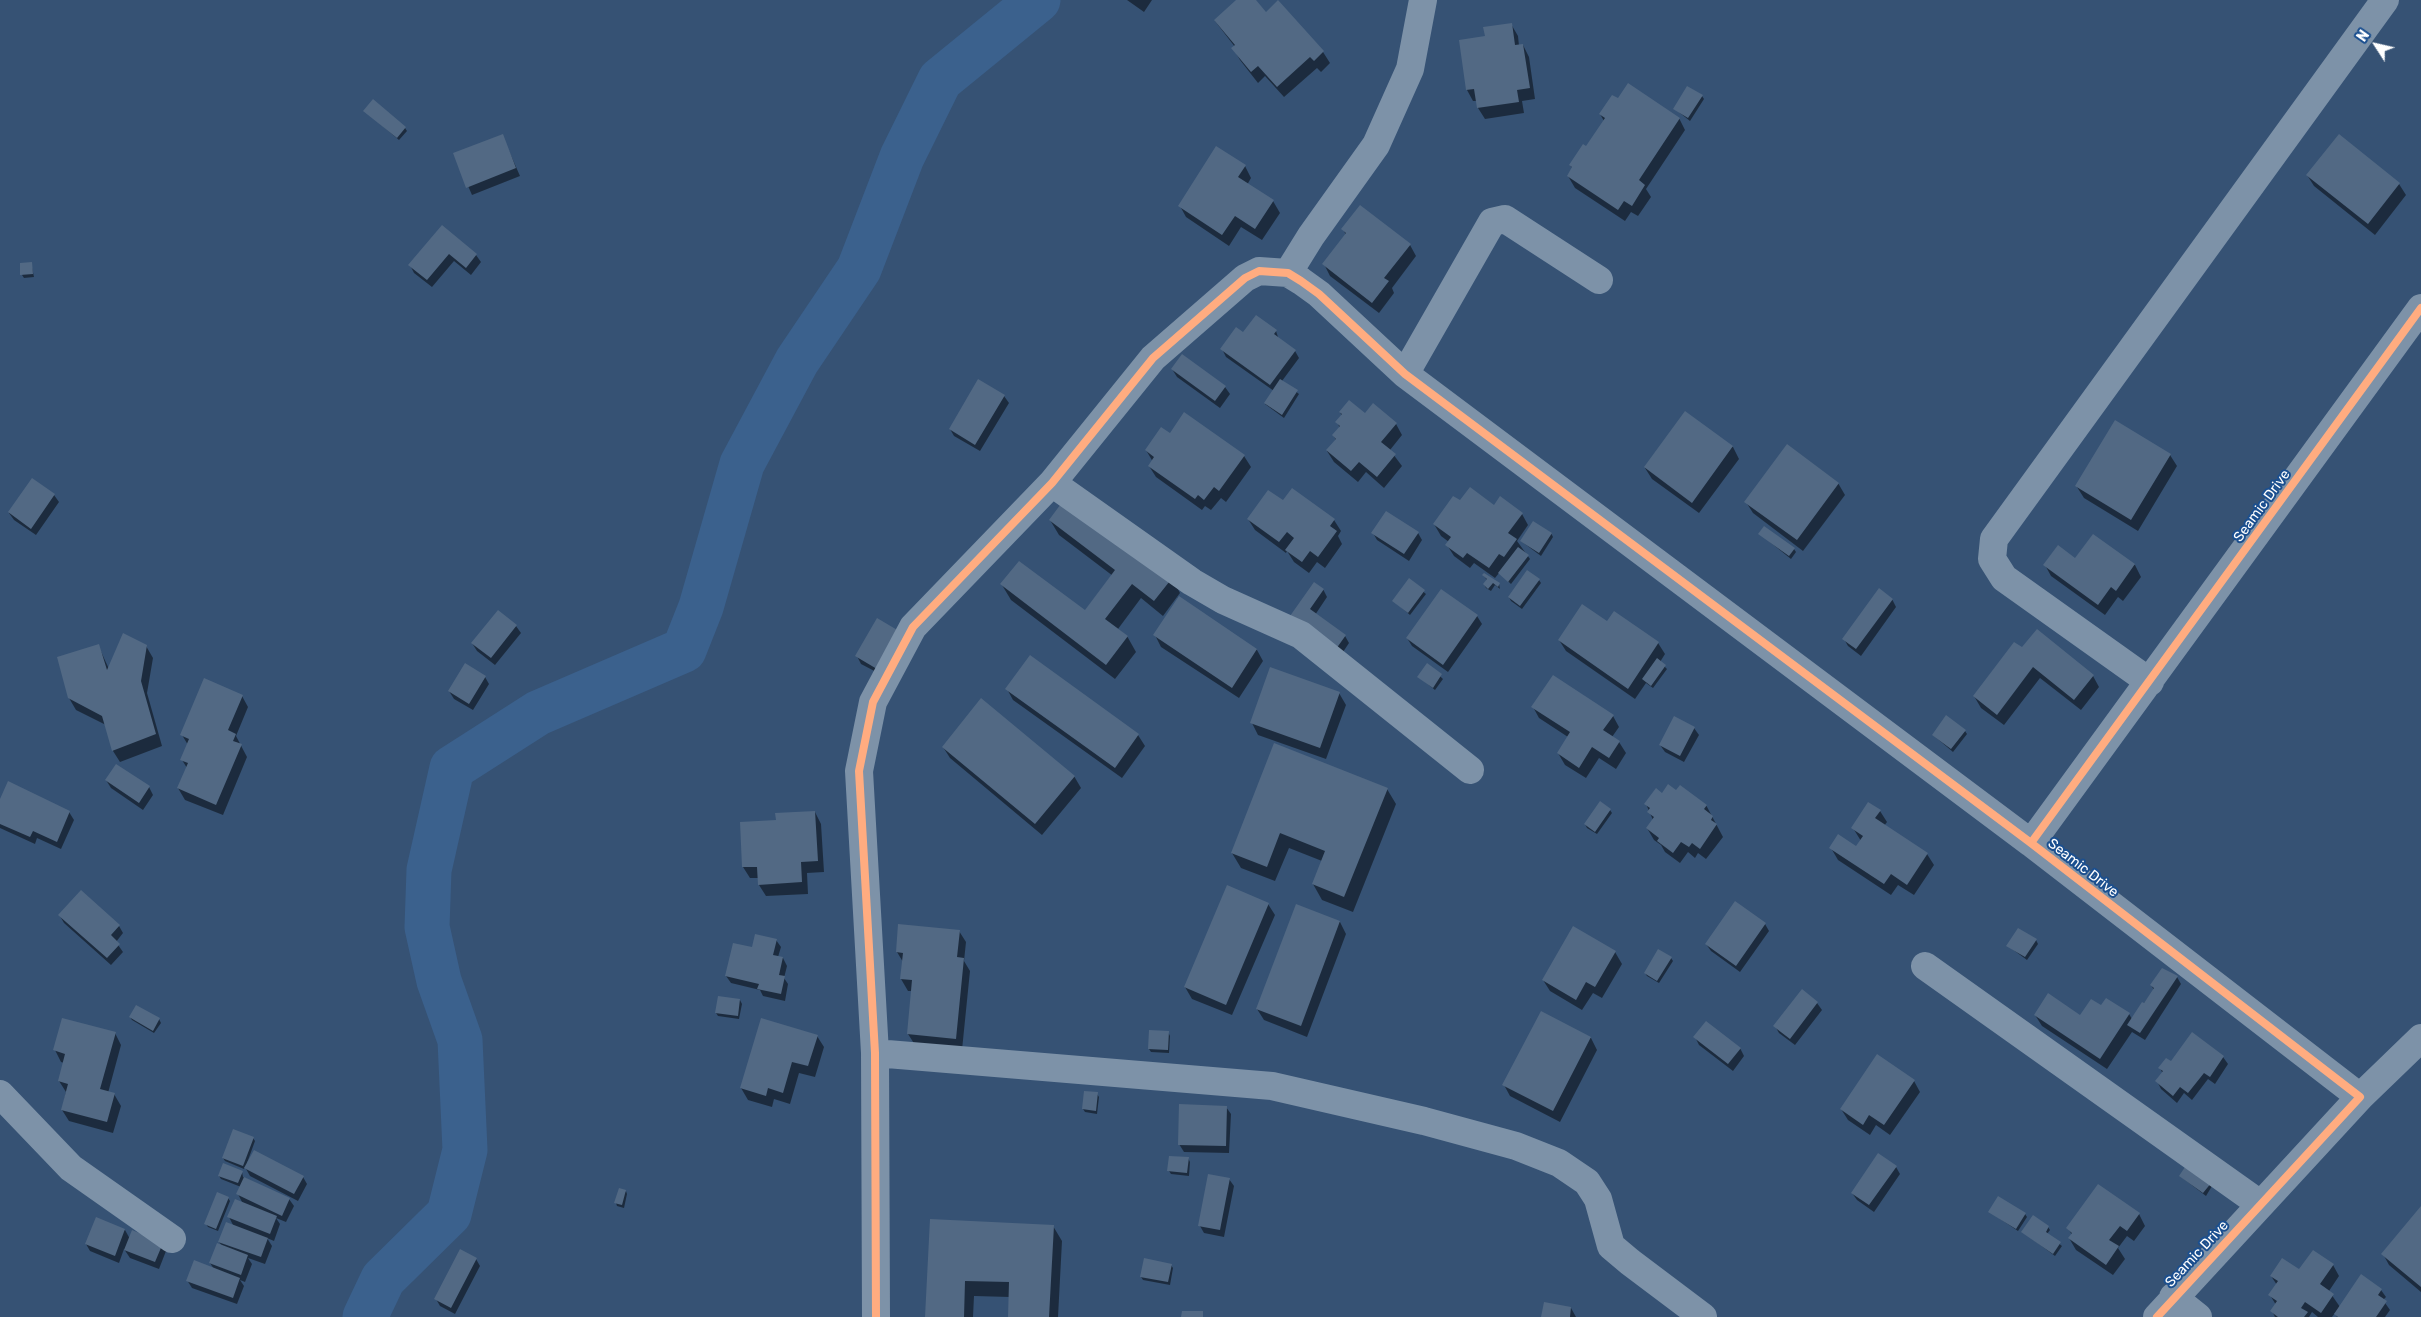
<!DOCTYPE html>
<style>
body{margin:0}
#map{position:relative;width:2421px;height:1317px;overflow:hidden;background:#365274;font-family:Rubik,sans-serif}
canvas{display:block}
.north{position:absolute;left:2351px;top:20px;width:50px;height:50px;-webkit-text-stroke:4px #1b4f8f;paint-order:stroke;rotate:305deg;font-size:14px;font-weight:700;line-height:20px;text-align:center;color:#fff}
.north::after{content:'';display:block;margin:auto;width:18px;height:22px;background:#fff;clip-path:polygon(50% 0,100% 100%,50% 72%,0 100%)}
</style>
<div id="map">
<canvas width="2421" height="1317"></canvas>
<div class="north">N</div>
</div>
<script>
const c = document.querySelector('canvas').getContext('2d');
c.lineJoin = 'round';
function fillPath(path, color) { c.fillStyle = color; c.fill(path, 'evenodd'); }
const toPath = rows => new Path2D(rows.map(r => 'M' + r).join(''));
function strokePath(path, color, width, dash) { c.strokeStyle = color; c.lineWidth = width; c.lineCap = dash ? 'butt' : 'round'; c.setLineDash(dash || []); c.stroke(path); }
function label(font, color, halo, rows, align = 'center') {
  c.font = font + ' Rubik,sans-serif'; c.lineWidth = 4; c.setLineDash([]); c.textBaseline = 'middle'; c.strokeStyle = halo; c.fillStyle = color; for (const [text, x, y, turn = 0] of rows) {
    c.save(); c.translate(x, y); c.rotate((+turn || 0) * Math.PI / 180); c.textAlign = isNaN(turn) ? turn : align; if (halo) c.strokeText(text, 0, 0); c.fillText(text, 0, 0); c.restore();
  }
}
fillPath(toPath([
 [1127,0,1152,0,1144,12],
 [1238,0,1254,0,1266,13,1323,52,1330,63,1321,72,1317,68,1284,97,1265,76,1258,83,1240,60,1233,48,1235,47,1215,21],
 [1511,24,1518,36,1519,46,1523,45,1529,57,1535,99,1522,101,1524,113,1485,119,1478,108,1477,101,1473,101,1467,90,1460,41,1486,37],
 [1702,96,1704,99,1690,121,1675,109],
 [365,111,405,128,407,131,399,140],
 [1600,114,1679,118,1685,130,1646,189,1651,197,1638,216,1631,212,1625,221,1575,188,1568,176,1573,169,1570,165,1587,148,1604,121],
 [502,135,520,176,472,195,454,154],
 [2339,136,2399,184,2406,195,2375,235,2314,186,2307,175],
 [1245,166,1251,178,1247,185,1273,201,1280,213,1262,240,1241,227,1229,246,1186,217,1180,206],
 [442,227,476,255,481,262,471,275,454,261,432,287,414,273,410,265],
 [1343,229,1410,245,1416,256,1392,288,1394,293,1379,313,1330,276,1324,264,1346,235],
 [31,263,34,277,24,278,22,275],
 [1276,331,1279,340,1295,351,1299,358,1282,381,1299,394,1284,418,1265,404,1274,391,1226,357,1222,349,1243,334],
 [1172,369,1225,387,1230,394,1220,408,1177,377],
 [1004,396,1009,403,980,451,954,436,950,429],
 [1340,412,1365,415,1396,424,1402,435,1390,450,1402,466,1384,488,1366,472,1358,482,1334,462,1327,451,1336,440,1333,435,1340,428,1337,422,1342,416],
 [1685,413,1733,447,1739,459,1699,513,1652,479,1645,468],
 [1170,435,1244,456,1251,467,1226,502,1221,498,1211,510,1205,506,1202,510,1156,477,1149,466,1153,462,1146,450],
 [2170,455,2177,466,2138,531,2084,498,2077,487],
 [1838,483,1845,495,1803,551,1753,513,1746,502],
 [54,495,59,502,36,535,14,520,9,513],
 [1283,502,1334,520,1341,531,1338,536,1342,544,1325,568,1317,562,1309,573,1294,562,1287,551,1286,553,1255,530,1248,519],
 [1460,502,1494,506,1522,514,1528,525,1517,541,1530,559,1511,584,1499,573,1495,578,1474,563,1470,568,1454,556,1447,545,1449,542,1441,536,1434,524],
 [1050,520,1172,578,1180,593,1177,597,1257,650,1263,661,1239,698,1161,647,1155,635,1179,599,1177,597,1163,616,1141,598,1118,629,1127,636,1136,652,1115,679,1011,600,1002,585,1085,612,1113,576,1059,535],
 [1373,533,1418,533,1422,540,1409,561,1377,540],
 [1551,533,1553,537,1541,556,1521,541],
 [1760,534,1794,549,1796,552,1791,559],
 [2093,536,2135,565,2141,577,2123,601,2118,597,2105,615,2051,576,2045,565,2076,560],
 [1483,575,1499,584,1500,589,1495,585,1491,591,1486,588,1484,584,1487,580],
 [1409,580,1426,594,1410,615,1394,601],
 [1539,580,1541,583,1522,609,1511,601,1509,597],
 [1323,589,1327,597,1315,615,1345,636,1349,643,1341,655,1296,624],
 [1441,591,1477,616,1482,624,1448,672,1412,646,1407,638],
 [1892,599,1896,607,1861,656,1848,646,1844,639],
 [877,620,882,675,861,664,857,656],
 [1608,622,1658,643,1665,654,1660,662,1667,669,1653,688,1646,683,1635,699,1566,651,1559,640],
 [516,626,521,633,495,665,477,651,472,643],
 [98,645,109,669,146,646,153,658,147,693,162,746,120,762,113,751,106,725,76,710,69,698],
 [2022,649,2093,676,2099,687,2081,710,2040,678,2004,725,1981,708,1974,696],
 [1428,665,1443,679,1435,690,1419,677],
 [485,677,489,684,473,710,454,699,449,691],
 [1007,689,1138,735,1145,746,1122,778,1013,700],
 [1339,693,1346,705,1326,759,1258,735,1252,723],
 [242,696,248,707,236,736,247,757,223,815,185,800,178,788,187,768,182,760,188,745,182,735],
 [1533,707,1613,716,1619,727,1612,737,1619,742,1626,753,1616,769,1599,758,1586,778,1565,765,1558,753,1568,737,1539,718],
 [1694,728,1699,735,1684,762,1665,752,1660,745],
 [1965,731,1967,734,1953,752,1933,735],
 [943,747,1074,776,1081,788,1042,835,950,758],
 [106,780,149,787,153,795,143,810,111,788],
 [1387,789,1396,804,1353,912,1322,900,1313,884,1322,861,1289,848,1275,881,1241,868,1232,853],
 [1662,794,1706,805,1723,837,1706,859,1698,853,1695,858,1688,852,1680,863,1665,852,1661,845,1654,840,1647,828,1653,820,1646,804],
 [0,802,69,812,74,820,61,849,37,838,35,844,0,828],
 [1610,810,1612,813,1597,834,1587,828,1585,824],
 [1880,811,1887,822,1884,826,1927,854,1934,865,1914,895,1898,885,1891,895,1838,860,1831,848,1857,848,1861,841,1853,828],
 [815,812,821,824,824,872,807,873,808,894,766,896,759,885,759,878,750,878,743,867,777,821],
 [1268,904,1275,915,1232,1015,1192,999,1185,987],
 [1297,906,1340,922,1346,934,1307,1037,1264,1020,1257,1009],
 [60,916,119,926,123,933,116,942,123,952,111,965,64,923],
 [1765,924,1769,931,1740,972,1711,951,1706,944],
 [959,931,966,942,964,961,970,971,962,1050,915,1045,908,1034,912,991,908,991,901,979,903,962,897,952],
 [776,940,781,947,778,957,783,958,787,966,784,978,788,984,785,1001,763,996,760,990,731,983,726,976,752,949],
 [2036,940,2038,944,2027,960,2008,946],
 [1615,952,1622,964,1602,998,1593,993,1582,1010,1550,991,1543,980],
 [1671,958,1673,961,1659,983,1647,976,1645,973],
 [2177,977,2181,984,2145,1040,2132,1032,2107,1069,2042,1026,2035,1015,2081,1016,2101,1007,2129,1014,2132,1019,2154,990,2151,985],
 [1802,991,1817,1003,1822,1010,1795,1045,1779,1033,1775,1026],
 [740,1000,742,1004,739,1019,718,1016,716,1013],
 [1541,1013,1591,1038,1597,1050,1560,1122,1510,1096,1504,1085],
 [130,1017,159,1019,161,1023,154,1033,132,1020],
 [1168,1032,1170,1036,1169,1053,1151,1052,1149,1049],
 [115,1033,121,1045,108,1093,114,1094,121,1106,113,1133,69,1121,62,1110,66,1092,59,1081,64,1063,61,1062,55,1050],
 [817,1036,824,1047,815,1077,799,1073,790,1104,774,1099,772,1107,748,1100,741,1088],
 [1695,1037,1740,1048,1744,1056,1733,1071,1699,1045],
 [2223,1057,2228,1064,2215,1084,2208,1079,2192,1100,2184,1093,2177,1103,2161,1089,2157,1081,2163,1074,2160,1068,2171,1063],
 [1914,1081,1920,1092,1890,1135,1876,1125,1870,1135,1848,1120,1841,1109],
 [1097,1094,1099,1097,1097,1114,1085,1112,1083,1109],
 [1226,1107,1231,1114,1229,1153,1184,1152,1179,1144],
 [253,1138,255,1141,247,1163,303,1177,307,1184,298,1201,250,1176,245,1167,244,1169,225,1161,223,1158],
 [1188,1158,1190,1162,1189,1176,1171,1174,1169,1171],
 [1896,1167,1900,1174,1874,1212,1857,1200,1852,1193],
 [242,1172,243,1177,289,1199,294,1206,286,1222,276,1218,280,1224,274,1241,267,1238,272,1246,265,1264,248,1258,252,1264,245,1282,240,1280,244,1286,237,1304,192,1288,187,1280,214,1269,210,1263,223,1247,219,1242,234,1227,229,1217,243,1204,238,1194,241,1187,221,1179,219,1176],
 [2180,1176,2212,1186,2206,1196],
 [1229,1179,1234,1186,1224,1237,1204,1233,1200,1226],
 [626,1191,627,1194,624,1208,617,1206,616,1203],
 [228,1198,230,1201,218,1231,208,1227,206,1224],
 [2421,1208,2421,1292,2389,1265,2383,1254],
 [1990,1212,2025,1214,2027,1217,2018,1231],
 [2139,1214,2145,1226,2134,1241,2127,1236,2118,1248,2125,1259,2113,1275,2076,1250,2069,1238,2072,1235,2068,1228],
 [932,1220,1053,1226,1062,1241,1058,1317,1010,1317,1010,1297,974,1296,973,1317,926,1317],
 [2048,1227,2050,1230,2047,1234,2062,1246,2055,1256,2023,1232],
 [125,1230,130,1239,162,1244,166,1251,159,1269,130,1258,124,1249,119,1263,90,1251,86,1244],
 [476,1259,480,1266,455,1314,440,1306,436,1299],
 [1171,1265,1173,1268,1170,1285,1143,1280,1141,1277],
 [2333,1265,2339,1276,2329,1291,2340,1307,2381,1290,2386,1297,2383,1300,2390,1310,2385,1317,2337,1317,2335,1313,2332,1317,2318,1317,2312,1312,2309,1317,2275,1317,2272,1311,2276,1305,2270,1295,2277,1285,2271,1276],
 [1571,1308,1576,1317,1542,1317]
]), '#0007');
strokePath(toPath([
 [365,1317,383,1279,449,1214,465,1150,460,1040,439,981,427,927,429,870,452,768,538,713,684,650,701,607,742,464,797,361,859,269,902,157,940,80,1038,0]
]), '#3b618d', 45);
fillPath(toPath([
 [1236,0,1256,0,1266,12,1278,0,1324,51,1314,61,1310,57,1277,87,1258,66,1251,72,1231,48,1235,45,1214,20],
 [1512,23,1515,45,1523,44,1530,88,1517,90,1519,102,1477,108,1474,89,1466,90,1459,40,1485,36,1483,27],
 [1628,83,1680,118,1639,180,1645,185,1632,206,1624,201,1618,210,1567,176,1572,167,1569,165,1583,144,1586,146,1605,118,1599,114,1612,95,1618,98],
 [1687,86,1703,95,1688,118,1673,109],
 [373,99,406,127,397,138,363,111],
 [503,134,516,168,466,188,453,153],
 [2339,134,2400,183,2368,224,2306,175],
 [1216,146,1246,165,1238,177,1274,200,1255,229,1235,216,1222,235,1178,206],
 [1360,205,1411,244,1384,278,1389,281,1372,303,1322,264,1346,233,1341,229],
 [442,225,477,254,466,268,449,254,427,280,408,265],
 [32,262,33,274,20,275,20,263],
 [1256,315,1277,330,1274,334,1296,350,1270,385,1220,349,1236,327,1243,332],
 [1182,354,1226,386,1215,401,1171,369],
 [978,379,1005,395,975,445,949,429],
 [1280,379,1298,390,1282,415,1264,403],
 [1349,400,1365,413,1373,403,1397,423,1381,442,1396,454,1377,477,1359,462,1351,471,1326,450,1336,439,1332,435,1340,426,1335,422,1342,414,1339,412],
 [1685,411,1733,446,1692,503,1644,467],
 [1184,412,1245,455,1219,491,1214,487,1204,500,1198,495,1195,499,1148,466,1154,457,1145,450,1161,427,1170,433],
 [2115,420,2171,454,2131,520,2075,486],
 [1787,444,1839,483,1797,540,1744,502],
 [32,478,55,494,31,529,8,512],
 [1470,487,1494,505,1500,496,1523,513,1508,533,1517,539,1504,557,1499,554,1489,568,1467,553,1463,558,1445,545,1451,537,1433,524,1453,496,1460,500],
 [1292,488,1335,519,1330,526,1337,531,1318,557,1310,551,1302,562,1285,550,1294,538,1287,532,1279,542,1247,519,1268,490,1283,500],
 [1066,497,1173,577,1154,601,1132,584,1105,619,1128,636,1106,665,1000,584,1019,561,1085,610,1115,570,1049,520],
 [1386,511,1419,532,1404,554,1371,533],
 [1533,521,1552,533,1539,553,1520,541],
 [1764,526,1795,548,1789,556,1758,534],
 [2093,534,2135,564,2116,591,2111,587,2098,605,2043,565,2058,545,2075,558],
 [1518,547,1529,555,1508,582,1498,573],
 [1527,570,1540,579,1520,606,1508,597],
 [1484,573,1500,583,1498,587,1493,583,1488,589,1483,584,1487,579,1482,575],
 [1409,578,1425,590,1408,613,1392,601],
 [1314,582,1324,589,1310,609,1346,635,1336,649,1290,616],
 [1879,588,1893,599,1856,649,1842,639],
 [1441,589,1478,615,1443,665,1406,638],
 [1179,596,1257,649,1232,688,1153,635],
 [1582,604,1607,621,1614,611,1659,642,1628,689,1558,640],
 [498,610,517,625,491,658,471,643],
 [877,618,899,631,877,669,855,656],
 [2037,629,2094,675,2074,700,2033,667,1997,715,1973,696,2014,642,2022,647],
 [123,633,147,645,141,681,156,734,112,751,102,716,68,698,57,657,99,644,107,670],
 [1030,655,1139,734,1115,768,1005,689],
 [1657,658,1666,665,1651,686,1642,679],
 [465,663,486,676,469,704,448,691],
 [1427,663,1442,674,1433,688,1417,677],
 [1270,667,1340,692,1320,748,1250,723],
 [1553,675,1614,715,1603,730,1620,741,1609,758,1592,747,1579,768,1557,753,1570,732,1531,707],
 [204,678,243,695,228,730,236,734,233,741,242,744,216,805,177,788,188,763,180,760,189,739,180,735],
 [981,698,1075,776,1035,824,942,747],
 [1946,715,1966,730,1951,749,1932,735],
 [1674,716,1695,727,1680,756,1659,745],
 [1274,743,1388,788,1344,897,1312,884,1325,851,1280,833,1267,867,1231,853],
 [116,764,150,786,139,803,105,780],
 [8,781,70,811,57,842,33,831,30,837,0,824,0,799],
 [1668,784,1676,790,1680,785,1707,805,1704,809,1713,816,1711,820,1717,824,1700,849,1692,843,1689,847,1681,842,1673,853,1657,841,1659,838,1646,828,1654,817,1647,812,1650,808,1644,804,1656,788,1662,793],
 [1600,801,1611,809,1595,832,1584,824],
 [1868,802,1881,810,1875,818,1928,853,1907,885,1891,874,1884,884,1829,848,1838,834,1856,846,1863,836,1851,828],
 [815,811,818,861,801,862,802,882,758,885,757,867,742,867,740,822,776,820,775,813],
 [1227,885,1269,903,1226,1005,1184,987],
 [81,890,120,925,111,935,120,944,107,958,58,915],
 [1735,901,1766,923,1736,966,1705,944],
 [1296,904,1340,921,1301,1026,1256,1009],
 [898,924,960,930,957,957,964,958,956,1039,907,1034,912,980,900,979,903,953,896,952],
 [1573,926,1616,951,1595,987,1586,982,1576,1000,1542,980],
 [2018,928,2037,939,2025,957,2006,946],
 [755,934,777,939,773,955,783,957,779,975,785,976,781,994,757,989,759,984,725,976,733,943,752,947],
 [1658,949,1672,957,1657,981,1644,973],
 [2162,968,2178,976,2140,1033,2127,1025,2142,1002,2144,1003,2154,988,2150,985],
 [1802,989,1818,1002,1790,1039,1773,1026],
 [2048,993,2080,1015,2091,999,2101,1005,2106,998,2130,1013,2100,1059,2034,1015],
 [718,996,740,999,738,1016,715,1013],
 [136,1005,160,1018,153,1031,129,1017],
 [1541,1011,1591,1037,1553,1111,1502,1085],
 [62,1018,116,1032,100,1089,115,1093,107,1122,61,1110,68,1084,58,1081,65,1054,53,1050],
 [761,1018,818,1035,808,1066,792,1062,783,1093,768,1088,766,1096,740,1088],
 [1706,1021,1741,1048,1728,1064,1693,1037],
 [1149,1030,1169,1031,1168,1050,1148,1049],
 [2192,1032,2224,1056,2210,1077,2204,1073,2188,1093,2180,1087,2173,1096,2155,1081,2163,1071,2158,1068,2166,1058,2171,1061],
 [1877,1054,1915,1080,1884,1125,1869,1115,1863,1125,1840,1109],
 [1084,1091,1098,1092,1096,1111,1082,1109],
 [1179,1104,1227,1106,1226,1146,1178,1145],
 [233,1129,254,1137,243,1166,222,1158],
 [254,1150,304,1176,294,1194,244,1168],
 [1878,1153,1897,1166,1869,1205,1851,1193],
 [1169,1156,1189,1157,1187,1173,1167,1171],
 [223,1163,243,1171,238,1183,218,1176],
 [2187,1164,2212,1182,2203,1193,2179,1176],
 [1208,1174,1230,1178,1220,1230,1198,1226],
 [244,1177,290,1198,282,1216,236,1194],
 [2098,1184,2140,1213,2127,1231,2120,1226,2109,1240,2119,1246,2106,1265,2068,1238,2072,1233,2066,1228],
 [619,1188,626,1190,622,1205,614,1203],
 [217,1192,229,1197,216,1229,204,1224],
 [1998,1196,2026,1213,2016,1229,1988,1212],
 [235,1199,277,1216,270,1234,227,1217],
 [2421,1206,2421,1287,2381,1254],
 [2033,1215,2049,1226,2046,1232,2061,1242,2053,1254,2021,1232],
 [96,1217,125,1229,115,1256,85,1244],
 [930,1219,1054,1225,1049,1317,1008,1317,1009,1282,965,1281,964,1317,925,1317],
 [226,1222,268,1238,261,1257,218,1242],
 [132,1230,163,1243,155,1262,124,1250],
 [217,1243,248,1255,241,1275,209,1263],
 [460,1249,477,1258,451,1308,434,1299],
 [2313,1250,2334,1264,2320,1284,2334,1294,2321,1313,2305,1302,2301,1308,2308,1312,2304,1317,2278,1317,2270,1311,2277,1301,2268,1295,2278,1281,2270,1276,2282,1258,2299,1269],
 [1144,1258,1172,1264,1168,1282,1140,1277],
 [194,1260,240,1278,233,1298,186,1281],
 [2361,1274,2382,1289,2378,1295,2387,1301,2376,1317,2338,1317,2334,1314],
 [1544,1302,1571,1307,1570,1317,1541,1317],
 [1182,1311,1203,1311,1203,1317,1181,1317]
]), '#526984');
strokePath(toPath([
 [1288,273,1311,236,1376,145,1410,69,1423,0],
 [1405,374,1492,222,1505,219,1599,280],
 [1052,483,1192,582,1223,600,1301,635,1470,770],
 [2150,682,2004,578,1992,559,1994,539,2385,0],
 [1925,966,2260,1204],
 [875,1053,1272,1086,1424,1121,1516,1146,1559,1163,1587,1182,1598,1199,1611,1246,1630,1262,1703,1317],
 [0,1094,71,1168,172,1239],
 [2360,1097,2421,1038],
 [2173,1297,2198,1317],
 [876,1317,875,1053,859,771,873,702,913,627,1052,483,1153,358,1245,278,1259,271,1288,273,1301,281,1319,294,1405,374,2031,843],
 [2157,1317,2360,1097,2031,843,2421,308]
]), '#7d92a8', 28);
strokePath(toPath([
 [876,1317,875,1053,859,771,873,702,913,627,1052,483,1153,358,1245,278,1259,271,1288,273,1301,281,1319,294,1405,374,2031,843],
 [2157,1317,2360,1097,2031,843,2421,308]
]), '#ffac80', 8);
label('14px', '#fff', '#1b4f8f', [
 ["Seamic Drive",2262,506,-54],
 ["Seamic Drive",2083,868,38],
 ["Seamic Drive",2197,1254,-47]
]);
</script>
